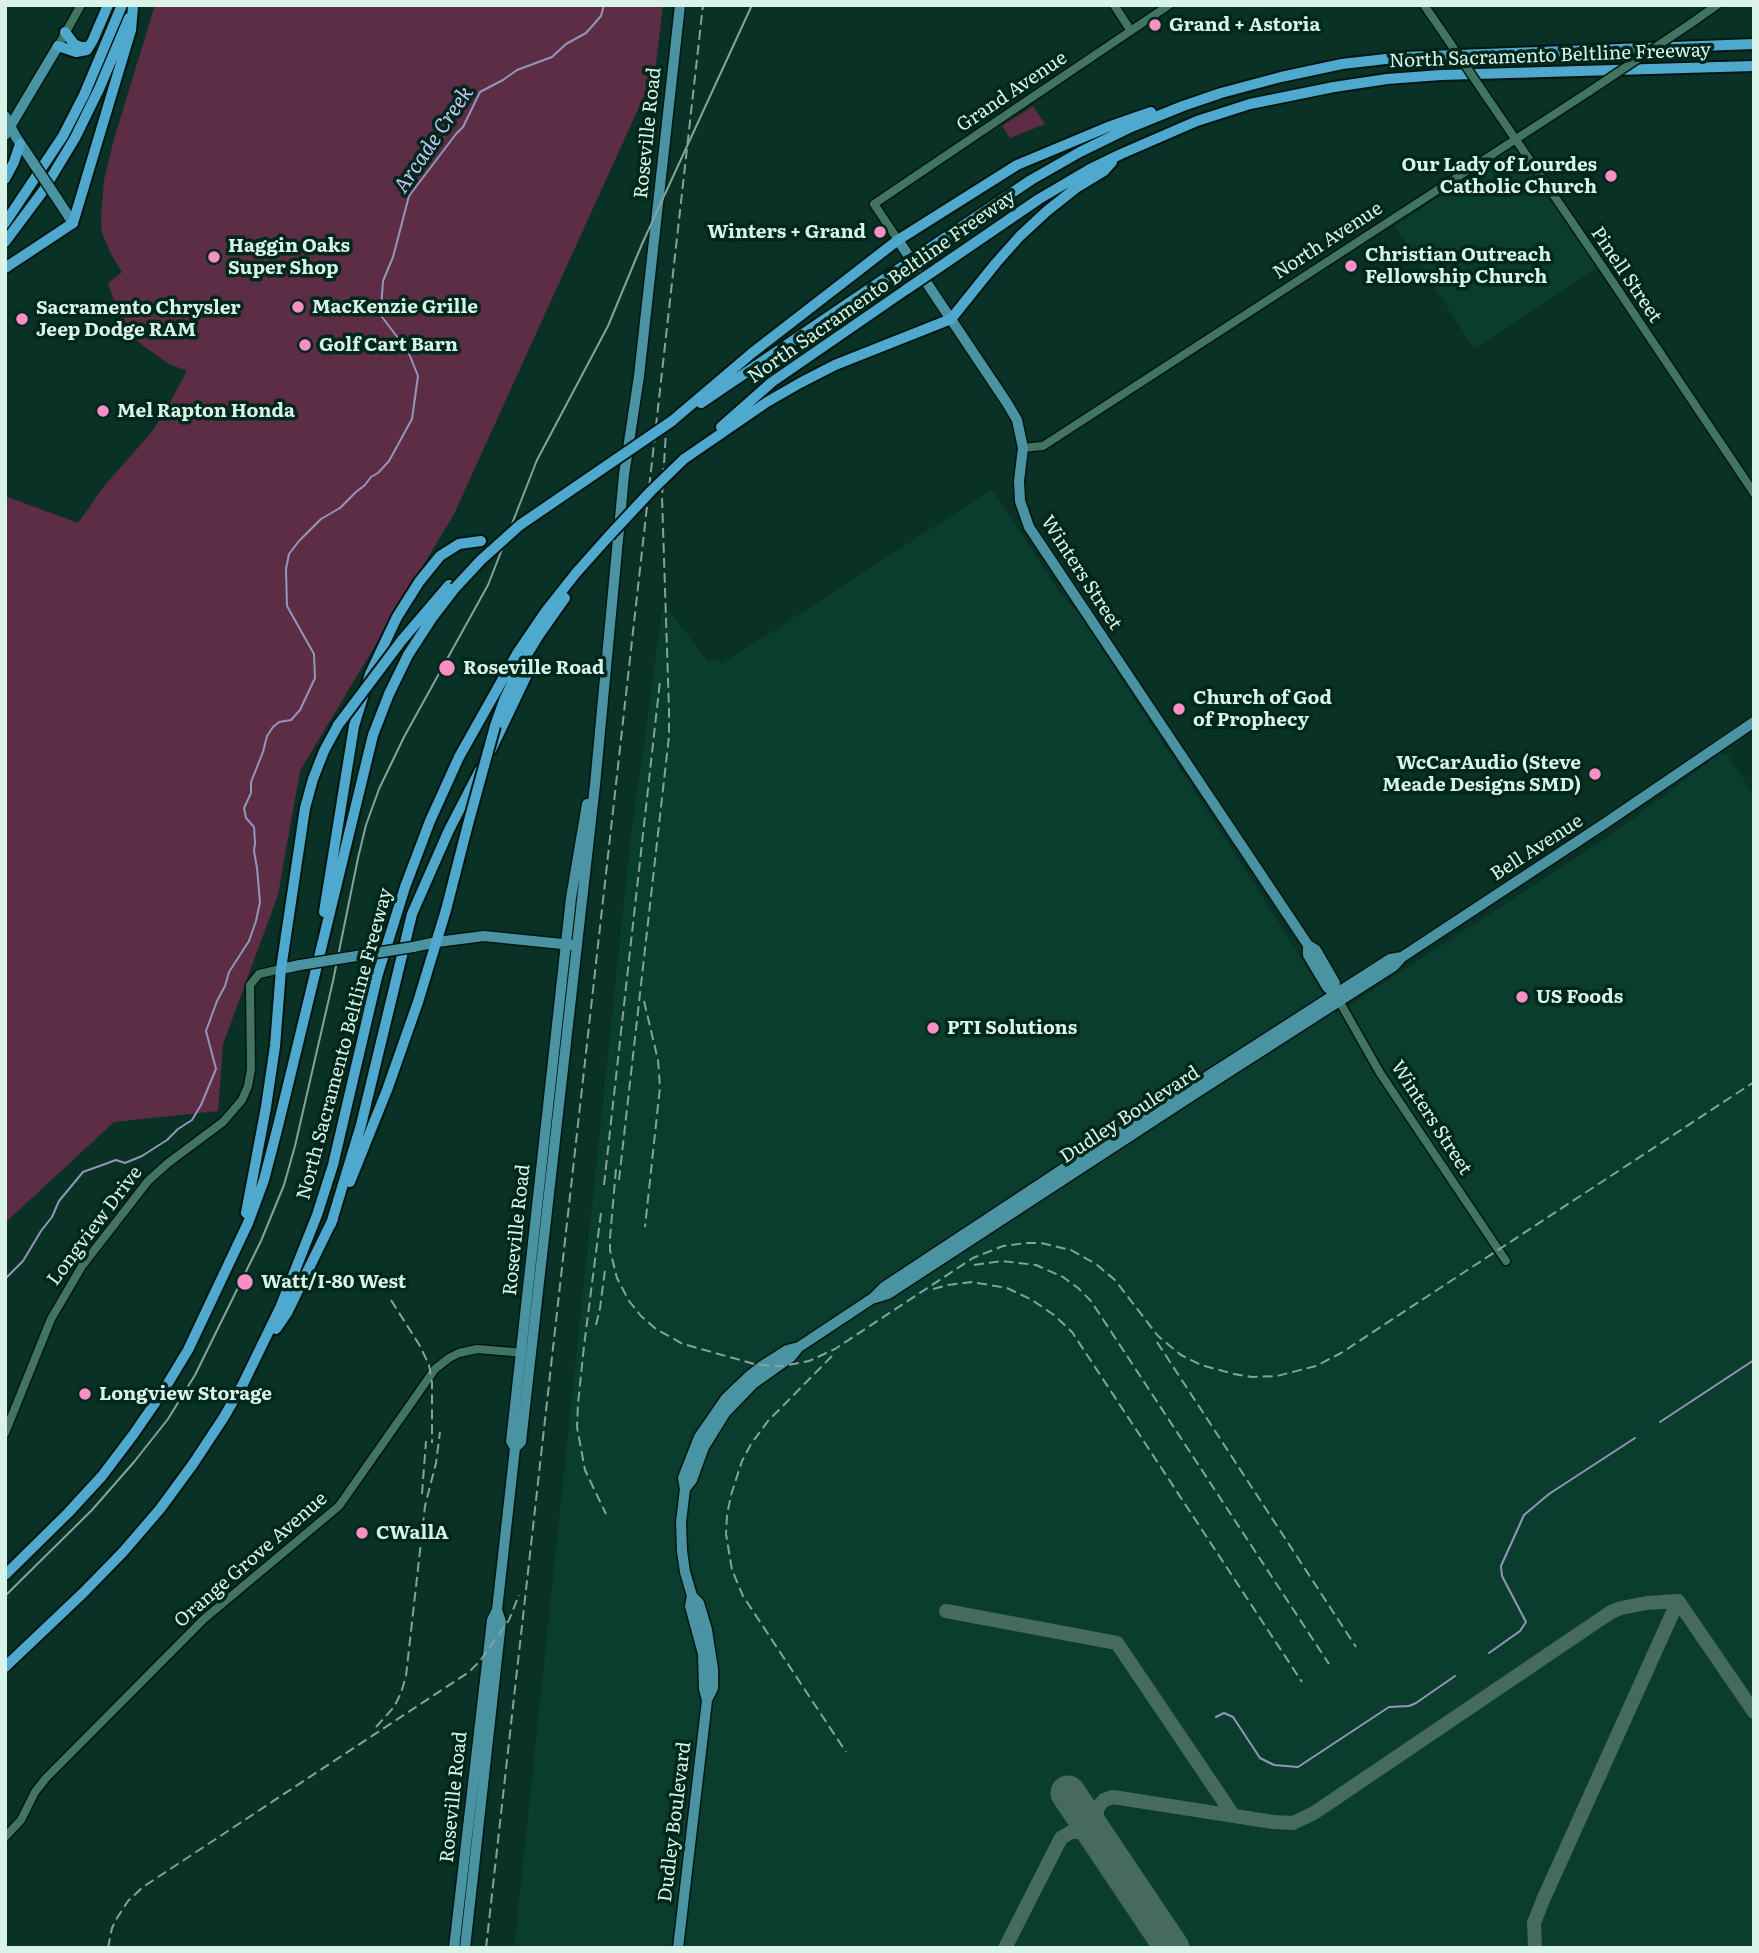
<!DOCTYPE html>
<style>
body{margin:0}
#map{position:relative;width:1759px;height:1953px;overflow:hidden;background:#093125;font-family:Literata,serif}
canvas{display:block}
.frame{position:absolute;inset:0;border:7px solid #d9f3e8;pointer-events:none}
</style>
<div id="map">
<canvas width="1759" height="1953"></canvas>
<div class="frame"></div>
</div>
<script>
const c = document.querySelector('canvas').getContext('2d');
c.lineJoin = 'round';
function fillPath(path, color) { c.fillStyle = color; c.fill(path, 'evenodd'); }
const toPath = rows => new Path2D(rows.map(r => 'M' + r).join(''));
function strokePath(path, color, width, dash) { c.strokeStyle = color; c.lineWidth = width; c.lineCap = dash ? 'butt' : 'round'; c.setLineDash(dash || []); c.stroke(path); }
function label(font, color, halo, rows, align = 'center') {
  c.font = font + ' Literata,serif'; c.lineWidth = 7; c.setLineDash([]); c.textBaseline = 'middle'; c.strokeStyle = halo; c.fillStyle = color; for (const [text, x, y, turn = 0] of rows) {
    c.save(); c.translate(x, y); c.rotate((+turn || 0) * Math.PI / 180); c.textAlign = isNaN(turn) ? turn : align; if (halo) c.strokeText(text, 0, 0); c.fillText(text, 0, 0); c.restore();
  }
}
fillPath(toPath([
 [1510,149,1521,152,1599,267,1474,349,1395,226],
 [992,489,1058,590,1082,619,1245,869,1336,1014,1611,835,1719,754,1727,754,1754,795,1754,1948,514,1948,630,844,662,611,671,613,708,662,716,659,722,664]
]), '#0b3d2e');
fillPath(toPath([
 [155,5,663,5,655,72,454,514,300,771,278,895,223,1044,218,1111,114,1122,5,1223,5,496,78,523,105,485,150,434,163,415,187,371,169,364,142,345,128,331,119,316,108,283,122,272,111,254,102,233,101,219,104,180,114,139],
 [1033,106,1045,124,1010,138,1002,126]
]), '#5d2d46');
strokePath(toPath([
 [5,1279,23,1261,41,1231,52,1217,59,1201,83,1172,116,1160,125,1163,142,1156,167,1140,178,1129,192,1120,201,1105,216,1069,206,1031,217,1001,225,986,229,972,249,941,256,921,260,902,257,868,254,851,255,843,254,827,246,818,244,808,251,793,251,782,263,752,267,736,273,727,279,722,291,720,300,710,315,678,314,654,287,606,286,569,289,554,299,541,321,519,340,508,356,492,365,485,371,477,378,473,389,461,412,419,418,376,408,351,382,317,381,309,383,281,393,257,409,196,456,134,463,127,480,92,503,80,517,70,552,57,566,44,586,33,594,24,601,16,604,5],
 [1660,1422,1754,1360],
 [1489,1653,1520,1631,1526,1622,1502,1576,1501,1566,1524,1515,1549,1494,1635,1438],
 [1216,1717,1224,1713,1233,1717,1260,1758,1274,1765,1298,1767,1389,1707,1409,1706,1416,1703,1455,1676]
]), '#9395bc', 2);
strokePath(toPath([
 [1678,1601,1754,1712],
 [946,1611,1117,1643,1233,1815],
 [1093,1831,1098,1807,1104,1800,1113,1797,1273,1822,1293,1823,1314,1813,1611,1612,1621,1608,1647,1603,1678,1601],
 [1005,1948,1061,1838,1071,1832,1083,1832,1096,1836],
 [1535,1948,1534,1923,1543,1900,1678,1601]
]), '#466a5f', 14);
strokePath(toPath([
 [1068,1793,1172,1948]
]), '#466a5f', 35);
const minor = toPath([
 [1114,5,1131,31],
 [1424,5,1446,37],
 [1690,24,1717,5],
 [58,46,81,5],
 [1484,93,1606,272,1754,493],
 [898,240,874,204,1169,5],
 [1023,448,1043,446,1590,91],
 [1338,999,1380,1073,1506,1261],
 [5,1433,51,1319,82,1266,148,1181,168,1163,223,1122,242,1100,248,1086,251,1069,250,985,259,974,281,969],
 [5,1837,21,1820,35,1792,46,1778,204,1619,339,1506,435,1369,449,1358,459,1353,477,1349,525,1353]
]);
const major = toPath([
 [5,116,16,137,34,164],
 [5,135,58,46],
 [52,191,73,223],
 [898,240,1007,403,1017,420,1023,448,1019,481,1020,501,1029,527,1308,945,1316,950,1335,983,1334,991],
 [1308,945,1308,955,1327,987,1335,994],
 [413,947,437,942,484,936,572,945],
 [281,969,300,965],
 [875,1298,888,1294,1196,1093,1394,966,1402,957],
 [515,1448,521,1442,595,785,624,475,639,376,680,5],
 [685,1489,692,1480,704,1447,725,1413,753,1384,791,1357,799,1347,873,1298,884,1287,1066,1167,1390,959,1402,957,1604,824,1754,722],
 [707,1700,704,1689,703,1654,690,1606,692,1596,685,1572,682,1551,681,1522,685,1489,683,1478,699,1437,726,1398,748,1377,762,1366,787,1350,799,1347],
 [454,1948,492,1620,497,1610,515,1448,511,1441,512,1433,571,898,587,804],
 [465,1948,501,1622,497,1610],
 [678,1948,706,1709,707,1700,713,1688,713,1669,707,1630,699,1603,692,1596]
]);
const highway = toPath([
 [65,32,74,44,81,47,87,47],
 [58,46,76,52,87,50,93,40,108,5],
 [5,179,14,162,20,144],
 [5,223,63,136,84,95,122,5],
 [5,242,43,191,75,138,99,89,129,18],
 [927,250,1031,180,1080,152,1131,127,1183,106,1221,93,1281,77,1342,64,1403,57,1754,44],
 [5,268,73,223,131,30,133,7],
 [938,268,1039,199,1090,169,1121,154,1197,121,1250,104,1334,87,1387,79,1441,75,1754,66],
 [701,403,896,271],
 [672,421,752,353,898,240,1017,165,1108,127,1151,112],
 [721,427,772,382,907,289],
 [684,459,767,402,800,383,835,365,951,319,996,263,1020,236,1047,211,1076,188,1104,171,1112,162],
 [402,640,449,585],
 [495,726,505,698,520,666,539,635,565,598],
 [491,750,531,666],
 [324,912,354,726,370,674,397,617,419,582,440,556,459,544,481,541],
 [350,1182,387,1090,418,1002,446,910,467,828],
 [246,1213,266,1107,275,1046,281,969,305,808,313,779,324,751,338,725],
 [331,1224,361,1125,412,914,449,830,480,770],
 [276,1329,287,1313,333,1219],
 [5,1575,68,1513,102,1476,133,1435,162,1393,188,1350,248,1223,264,1180,278,1126,373,735,389,694,408,655,432,618,455,588],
 [5,1667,83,1593,123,1552,160,1509,193,1464,224,1417,243,1384,280,1308,317,1215,333,1165,377,977,405,887,430,821,459,757,518,652,546,611,576,573,609,536]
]);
strokePath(minor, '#00170f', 11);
strokePath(major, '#00170f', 13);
strokePath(highway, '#00170f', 14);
strokePath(minor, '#427462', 8);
strokePath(major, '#4a93a3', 10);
strokePath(highway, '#4fa8ce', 10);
strokePath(toPath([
 [5,1596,92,1510,134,1462,168,1419,195,1375,261,1241,284,1185,295,1146,333,981,358,858,366,825,379,789,404,737,488,585,537,460,608,326,642,244,752,5]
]), '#84a499', 2);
strokePath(toPath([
 [644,1001,658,1060,660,1087,645,1227],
 [616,1169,610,1238,610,1250,617,1278,629,1301,641,1316,656,1329,683,1344,758,1365,783,1366,809,1361,835,1349,973,1258,1003,1246,1026,1243,1041,1243,1071,1250,1096,1264,1115,1280,1158,1336,1181,1355,1201,1365,1234,1374,1252,1377,1277,1376,1316,1366,1341,1353,1754,1082],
 [619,1180,669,736,669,710,662,497,666,431],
 [604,1185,660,681],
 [601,1213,584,1346,578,1404,577,1427,585,1470,606,1514],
 [974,1265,1002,1261,1036,1265,1063,1277,1078,1288,1091,1301,1329,1664],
 [933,1289,948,1285,972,1282,1007,1288,1032,1300,1054,1315,1072,1332,1302,1682],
 [391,1300,420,1346,429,1365,432,1383,432,1443],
 [596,1325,600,1308,605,1270],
 [1157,1342,1356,1647],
 [832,1356,768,1421,751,1444,742,1461,731,1495,727,1515,726,1534,732,1570,743,1596,846,1752],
 [422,1494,426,1441],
 [376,1727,394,1707,401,1693,406,1676,425,1506,436,1463,440,1432],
 [108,1948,112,1928,117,1918,128,1901,143,1887,469,1672,480,1661,509,1620,519,1595],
 [486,1948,703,5]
]), '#84a499', 2, [10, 5]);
const minorBridge = toPath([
 [1446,37,1484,93],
 [1590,91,1690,24]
]);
const majorBridge = toPath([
 [34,164,52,191],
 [300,965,413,947]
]);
const highwayBridge = toPath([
 [896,271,927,250],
 [907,289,938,268],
 [609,536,651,491,684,459],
 [455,588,481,560,520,525,672,421],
 [338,725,402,640],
 [467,828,495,726]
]);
strokePath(minorBridge, '#00170f', 11, []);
strokePath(majorBridge, '#00170f', 13, []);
strokePath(highwayBridge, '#00170f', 14, []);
strokePath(minorBridge, '#427462', 8);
strokePath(majorBridge, '#4a93a3', 10);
strokePath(highwayBridge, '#4fa8ce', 10);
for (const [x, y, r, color] of [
 [1155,25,7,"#fa8fc6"],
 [1611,176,7,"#fa8fc6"],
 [880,232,7,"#fa8fc6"],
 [214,257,7,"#fa8fc6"],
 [1351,266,7,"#fa8fc6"],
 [298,307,7,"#fa8fc6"],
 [22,319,7,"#fa8fc6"],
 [305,345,7,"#fa8fc6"],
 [103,411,7,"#fa8fc6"],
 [447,668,9,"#fa8fc6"],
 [1179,709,7,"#fa8fc6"],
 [1595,774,7,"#fa8fc6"],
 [1522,997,7,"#fa8fc6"],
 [933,1028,7,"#fa8fc6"],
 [245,1282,9,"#fa8fc6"],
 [85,1394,7,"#fa8fc6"],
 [362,1533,7,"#fa8fc6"]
]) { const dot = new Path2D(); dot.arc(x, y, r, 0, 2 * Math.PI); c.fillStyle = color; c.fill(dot); strokePath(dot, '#00271b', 2.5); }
label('bold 19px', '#d9f3e8', '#00271b', [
 ["Grand + Astoria",1169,25],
 ["Our Lady of Lourdes",1597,165,"right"],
 ["Catholic Church",1597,187,"right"],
 ["Winters + Grand",866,232,"right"],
 ["Haggin Oaks",228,246],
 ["Super Shop",228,268],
 ["Christian Outreach",1365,255],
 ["Fellowship Church",1365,277],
 ["MacKenzie Grille",312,307],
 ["Sacramento Chrysler",36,308],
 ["Jeep Dodge RAM",36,330],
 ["Golf Cart Barn",319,345],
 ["Mel Rapton Honda",117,411],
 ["Roseville Road",463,668],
 ["Church of God",1193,698],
 ["of Prophecy",1193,720],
 ["WcCarAudio (Steve",1581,763,"right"],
 ["Meade Designs SMD)",1581,785,"right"],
 ["US Foods",1536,997],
 ["PTI Solutions",947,1028],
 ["Watt/I-80 West",261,1282],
 ["Longview Storage",99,1394],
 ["CWallA",376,1533]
], 'left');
label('19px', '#d9f3e8', '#00271b', [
 ["North Sacramento Beltline Freeway",1550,56,-2],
 ["Grand Avenue",1012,92,-34],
 ["Roseville Road",648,133,-84],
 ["North Avenue",1328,241,-33],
 ["Pinell Street",1626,275,56],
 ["North Sacramento Beltline Freeway",882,287,-35],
 ["Winters Street",1081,573,57],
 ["Bell Avenue",1537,848,-33],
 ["North Sacramento Beltline Freeway",345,1044,-75],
 ["Dudley Boulevard",1130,1115,-33],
 ["Winters Street",1431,1118,57],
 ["Longview Drive",95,1226,-53],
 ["Roseville Road",517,1230,-84],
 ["Orange Grove Avenue",251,1560,-41],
 ["Roseville Road",454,1797,-84],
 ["Dudley Boulevard",675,1822,-83]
]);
label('italic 21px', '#c6c1f6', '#00271b', [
 ["Arcade Creek",434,140,-56]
]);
</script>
